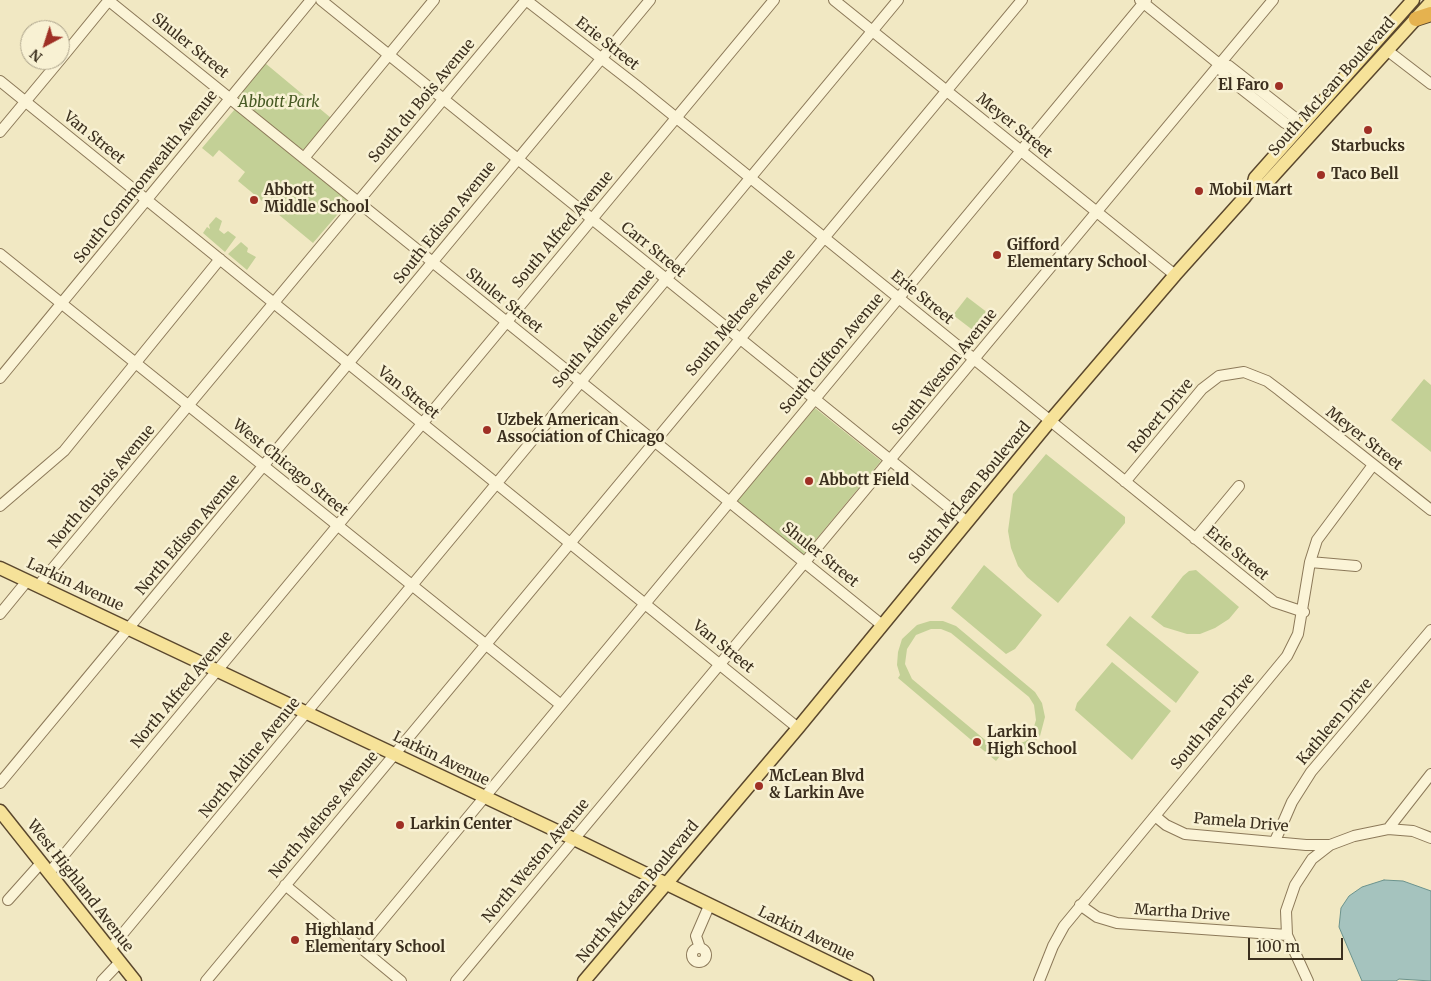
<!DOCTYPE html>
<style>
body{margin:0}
#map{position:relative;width:1431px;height:981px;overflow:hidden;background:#f1e8c3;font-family:Merriweather,serif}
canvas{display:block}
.north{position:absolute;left:20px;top:20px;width:50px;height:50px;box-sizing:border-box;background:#f8f1d3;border:1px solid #aca38b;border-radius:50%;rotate:220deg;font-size:14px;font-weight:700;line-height:20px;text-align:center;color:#3b2f1e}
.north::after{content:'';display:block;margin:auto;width:18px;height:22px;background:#9f3025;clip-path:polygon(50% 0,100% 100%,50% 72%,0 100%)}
.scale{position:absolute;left:1248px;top:938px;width:95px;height:22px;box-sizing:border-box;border:2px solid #3b2f1e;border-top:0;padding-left:6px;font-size:15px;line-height:18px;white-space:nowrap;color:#3b2f1e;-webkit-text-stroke:4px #f8f1d3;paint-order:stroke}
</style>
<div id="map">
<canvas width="1431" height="981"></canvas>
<div class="north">N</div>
<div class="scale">100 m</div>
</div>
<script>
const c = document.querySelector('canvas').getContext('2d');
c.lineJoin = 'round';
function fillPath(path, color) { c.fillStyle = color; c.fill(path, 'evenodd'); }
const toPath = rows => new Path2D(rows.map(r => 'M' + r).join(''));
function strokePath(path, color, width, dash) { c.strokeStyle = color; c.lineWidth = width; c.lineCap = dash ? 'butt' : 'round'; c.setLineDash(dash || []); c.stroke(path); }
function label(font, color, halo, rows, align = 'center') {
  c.font = font + ' Merriweather,serif'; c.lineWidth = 5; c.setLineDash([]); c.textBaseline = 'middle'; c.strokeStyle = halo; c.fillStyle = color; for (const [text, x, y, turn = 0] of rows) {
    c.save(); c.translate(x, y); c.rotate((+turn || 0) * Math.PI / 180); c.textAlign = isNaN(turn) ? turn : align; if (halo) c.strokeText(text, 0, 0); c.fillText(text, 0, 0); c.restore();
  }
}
fillPath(toPath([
 [265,63,331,118,306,149,301,149,239,99,239,95],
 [235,109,349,201,313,243,238,181,245,172,219,150,213,157,202,148],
 [216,217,222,221,219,230,224,234,228,231,236,237,225,252,203,233,207,227,210,229,209,225],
 [241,242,248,248,247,252,256,257,247,270,228,254],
 [967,297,988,313,974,331,953,315],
 [1424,379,1431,385,1431,452,1391,420],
 [815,408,881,461,803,555,737,501],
 [1046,454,1125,517,1125,523,1058,603,1027,577,1018,566,1011,548,1008,531,1013,494],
 [984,565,1042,615,1015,649,1006,654,951,608],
 [1196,570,1239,607,1229,619,1215,628,1200,634,1187,634,1164,627,1151,617,1183,576,1189,571],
 [1130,616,1199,672,1176,703,1106,645],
 [930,621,943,621,956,626,1035,692,1042,703,1045,717,1040,736,1031,747,1020,754,1000,756,996,761,898,678,900,675,897,665,898,652,902,639,917,625],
 [931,629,941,629,951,633,1029,697,1034,705,1036,720,1032,733,1026,741,1008,748,990,744,912,679,905,664,907,649,916,635],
 [1112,662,1171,711,1132,760,1075,710,1077,703]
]), '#c3d096');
const water = toPath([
 [1384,880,1403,881,1431,891,1431,981,1399,979,1396,981,1362,981,1339,927,1341,908,1349,896,1362,887,1384,880]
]);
fillPath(water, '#a5c3be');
strokePath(water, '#6b938d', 1);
const minor = toPath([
 [108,0,882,625],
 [321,0,967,522],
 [526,0,637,86,1274,602,1304,612],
 [834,0,1175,275],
 [1140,0,1219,64,1229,66,1294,117,1297,129],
 [1388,51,1431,84],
 [60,60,109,0],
 [1219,64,1224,75,1285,123,1297,129],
 [0,81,798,728],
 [0,132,60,60],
 [304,158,434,0],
 [0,254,561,705],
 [0,378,311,0],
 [1125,482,1202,389,1219,376,1244,372,1267,381,1279,390,1431,510],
 [0,506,64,451,220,259],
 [1195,539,1239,486],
 [1310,562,1356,566],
 [38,586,526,0],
 [0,614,27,581],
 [0,783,650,0],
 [1155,816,1166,825,1185,834,1306,845,1330,845],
 [1388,829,1431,774],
 [1275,841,1292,802,1311,772,1431,630],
 [49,873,774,0],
 [285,885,401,981],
 [8,900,41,863],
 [1080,905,1097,917,1117,923,1287,935],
 [361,946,1146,0],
 [700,948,696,936,709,906],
 '692 955a7 7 0 1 1 14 0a7 7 0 1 1-14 0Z',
 [110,949,898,0],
 [102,981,120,962],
 [206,981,1022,0],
 [456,981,1273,0],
 [1039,981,1053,946,1064,926,1287,656,1298,634,1310,562,1317,540,1373,465],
 [1308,981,1287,935,1286,911,1295,885,1312,859,1330,845,1354,836,1388,829,1413,831,1431,838]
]);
const major = toPath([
 [1253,186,1265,185,1431,2],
 [0,568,574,839,867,981],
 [0,811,135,981],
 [584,981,798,728,1050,421,1175,275,1244,198,1253,186,1255,178,1413,0]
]);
const highway = toPath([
 [1416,19,1431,14]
]);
strokePath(minor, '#8c7959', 12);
strokePath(major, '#5a472d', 15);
strokePath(highway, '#5a472d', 16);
strokePath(minor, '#fbf4d7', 10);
strokePath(major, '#f6e299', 12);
strokePath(highway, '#e5b24f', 14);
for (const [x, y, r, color] of [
 [1279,86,5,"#9f3025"],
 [1368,130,5,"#9f3025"],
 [1321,175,5,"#9f3025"],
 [1199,191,5,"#9f3025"],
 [254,200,5,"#9f3025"],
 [997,255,5,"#9f3025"],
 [487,430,5,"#9f3025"],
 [809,481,5,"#9f3025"],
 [977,742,5,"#9f3025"],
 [759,786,5,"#9f3025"],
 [400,825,5,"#9f3025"],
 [295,940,5,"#9f3025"]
]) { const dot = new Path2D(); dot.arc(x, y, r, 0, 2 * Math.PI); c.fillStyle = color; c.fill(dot); strokePath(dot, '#f8f1d3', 2); }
label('15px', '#3b2f1e', '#f8f1d3', [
 ["Erie Street",607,44,38],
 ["Shuler Street",190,46,39],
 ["South McLean Boulevard",1332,87,-48],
 ["South du Bois Avenue",422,101,-50],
 ["Meyer Street",1014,126,39],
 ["Van Street",94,138,39],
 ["South Commonwealth Avenue",146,177,-51],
 ["South Edison Avenue",445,223,-51],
 ["South Alfred Avenue",563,230,-50],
 ["Carr Street",653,250,39],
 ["Erie Street",922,298,39],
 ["Shuler Street",504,301,39],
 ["South Melrose Avenue",741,313,-50],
 ["South Aldine Avenue",604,329,-50],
 ["South Clifton Avenue",832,354,-50],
 ["South Weston Avenue",945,372,-51],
 ["Van Street",408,393,39],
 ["Robert Drive",1161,416,-50],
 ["Meyer Street",1364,439,38],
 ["West Chicago Street",290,468,39],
 ["North du Bois Avenue",102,487,-50],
 ["South McLean Boulevard",970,493,-50],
 ["North Edison Avenue",188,535,-50],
 ["Erie Street",1237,554,39],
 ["Shuler Street",820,555,39],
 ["Larkin Avenue",75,585,25],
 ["Van Street",723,647,39],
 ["North Alfred Avenue",182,690,-50],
 ["South Jane Drive",1213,722,-50],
 ["Kathleen Drive",1335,722,-50],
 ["North Aldine Avenue",250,758,-51],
 ["Larkin Avenue",441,759,26],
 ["North Melrose Avenue",324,815,-50],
 ["Pamela Drive",1241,823,5],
 ["North Weston Avenue",536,861,-50],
 ["West Highland Avenue",80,886,52],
 ["North McLean Boulevard",638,892,-50],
 ["Martha Drive",1182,913,4],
 ["Larkin Avenue",806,934,26]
]);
label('bold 15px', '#3b2f1e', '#f8f1d3', [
 ["El Faro",1269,86,"right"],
 ["Starbucks",1368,147,"center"],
 ["Taco Bell",1331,175],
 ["Abbott",264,191],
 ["Middle School",264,208],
 ["Mobil Mart",1209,191],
 ["Gifford",1007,246],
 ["Elementary School",1007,263],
 ["Uzbek American",497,421],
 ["Association of Chicago",497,438],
 ["Abbott Field",819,481],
 ["Larkin",987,733],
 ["High School",987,750],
 ["McLean Blvd",769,777],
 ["& Larkin Ave",769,794],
 ["Larkin Center",410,825],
 ["Highland",305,931],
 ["Elementary School",305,948]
], 'left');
label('italic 15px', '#465923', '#f8f1d3', [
 ["Abbott Park",279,103]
]);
</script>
